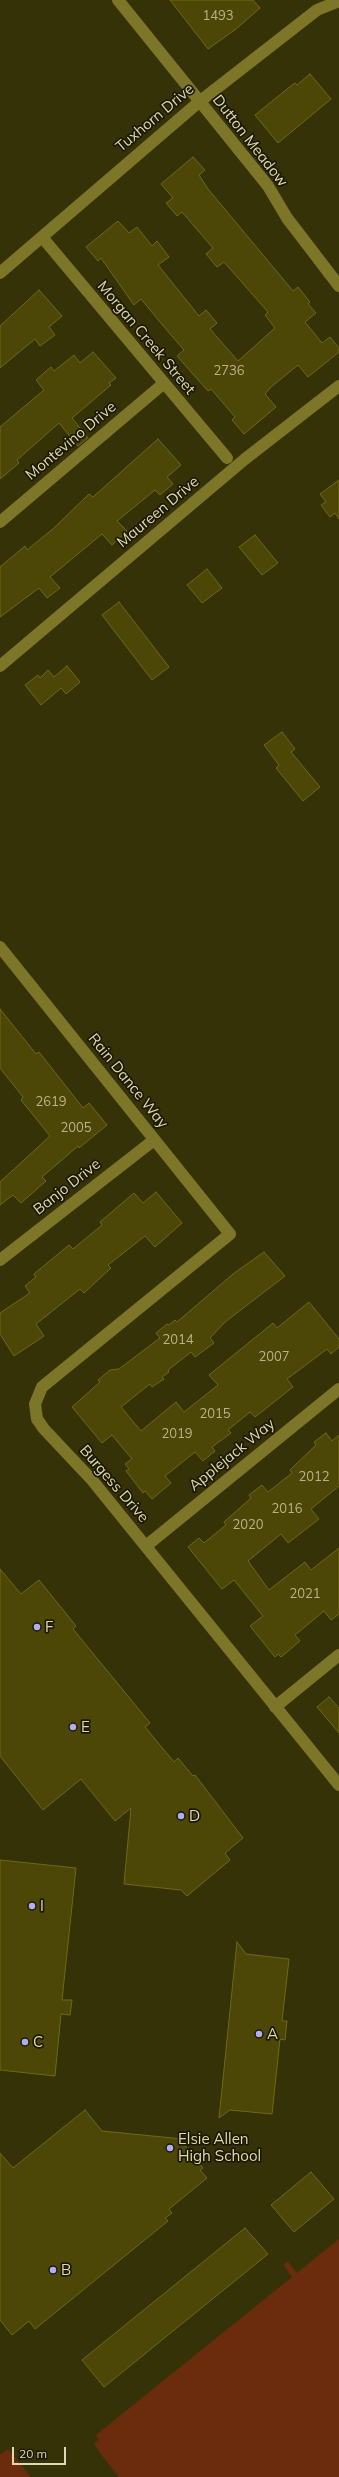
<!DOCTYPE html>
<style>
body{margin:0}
#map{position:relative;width:339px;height:2477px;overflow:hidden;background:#363208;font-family:Mulish,sans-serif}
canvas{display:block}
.scale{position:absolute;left:12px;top:2447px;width:54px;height:18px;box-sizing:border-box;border:2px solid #dcd9b4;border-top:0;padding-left:5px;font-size:12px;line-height:14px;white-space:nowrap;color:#dcd9b4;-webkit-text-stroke:3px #1d1900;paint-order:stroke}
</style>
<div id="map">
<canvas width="339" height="2477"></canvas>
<div class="scale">20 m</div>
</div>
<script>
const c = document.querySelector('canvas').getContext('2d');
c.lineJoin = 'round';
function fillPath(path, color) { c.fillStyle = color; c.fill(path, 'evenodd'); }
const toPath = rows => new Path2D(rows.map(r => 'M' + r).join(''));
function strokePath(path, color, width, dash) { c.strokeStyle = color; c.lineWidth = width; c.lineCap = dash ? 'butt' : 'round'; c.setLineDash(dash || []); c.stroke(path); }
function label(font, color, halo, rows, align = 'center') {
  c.font = font + ' Mulish,sans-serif'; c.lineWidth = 3.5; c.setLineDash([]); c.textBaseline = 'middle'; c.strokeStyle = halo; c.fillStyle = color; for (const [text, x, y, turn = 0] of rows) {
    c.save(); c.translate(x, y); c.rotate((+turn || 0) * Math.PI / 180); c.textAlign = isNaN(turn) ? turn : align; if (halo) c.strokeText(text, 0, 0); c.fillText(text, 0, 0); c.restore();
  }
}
fillPath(toPath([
 [339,2239,339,2477,119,2477,100,2453,94,2443,99,2440,96,2435,292,2277,284,2266,285,2262,288,2262,297,2273],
 [8,2449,31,2477,0,2477,0,2455]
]), '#6b2c0d');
const building = toPath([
 [170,0,253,0,260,8,236,29,208,49,170,0],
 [310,74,331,99,278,143,255,115,292,85,295,83,297,85,310,74],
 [193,157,205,170,199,175,208,189,293,291,298,287,310,302,308,304,316,313,305,322,322,343,330,337,339,348,339,352,308,377,298,365,271,387,265,394,276,407,244,434,232,420,235,417,211,389,208,391,177,356,184,350,165,328,141,299,134,305,101,258,98,261,86,247,118,221,129,233,137,227,152,246,157,241,169,257,158,265,199,316,206,310,217,323,210,329,238,361,275,328,265,315,268,312,224,262,217,267,206,254,213,248,182,212,177,216,166,203,173,198,161,184,193,157],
 [39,290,62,316,49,327,55,335,40,346,35,339,0,368,0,326,39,290],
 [93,352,116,378,109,383,111,385,72,418,88,438,78,446,59,423,17,460,19,463,0,479,0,427,44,390,36,380,51,367,54,371,74,355,80,363,93,352],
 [158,439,181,465,167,477,173,484,160,495,155,490,117,521,127,531,112,545,102,534,50,577,60,588,47,598,39,588,0,617,0,567,25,546,27,550,54,528,89,494,93,497,158,439],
 [339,480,339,519,335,513,330,517,321,505,326,502,320,494,339,480],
 [255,535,278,563,262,575,239,547,255,535],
 [207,569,222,588,202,603,187,585,207,569],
 [119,602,169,667,152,680,102,615,119,602],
 [67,666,80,682,66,694,61,688,41,705,25,685,38,675,40,678,48,670,54,677,67,666],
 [282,732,295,749,291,752,320,787,303,801,276,768,279,765,264,745,282,732],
 [0,1009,36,1054,39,1052,83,1108,89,1103,107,1125,79,1148,78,1146,42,1177,46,1181,21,1203,13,1195,0,1205,0,1182,50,1136,21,1100,23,1097,0,1068,0,1009],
 [156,1192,182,1223,155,1247,145,1236,108,1265,111,1268,84,1293,80,1289,36,1324,44,1336,14,1356,0,1334,0,1313,30,1293,25,1286,36,1277,34,1274,69,1245,73,1249,102,1225,100,1222,134,1193,143,1203,156,1192],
 [264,1252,285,1276,225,1322,210,1338,214,1343,195,1357,191,1352,168,1370,169,1372,162,1377,164,1379,152,1387,150,1384,121,1407,141,1431,176,1402,184,1412,218,1385,209,1375,273,1323,277,1328,309,1302,339,1339,339,1347,331,1354,327,1349,287,1379,293,1387,255,1417,250,1412,228,1430,231,1433,212,1447,215,1451,203,1461,195,1452,165,1476,171,1483,152,1499,145,1491,143,1493,126,1471,129,1469,125,1464,132,1459,112,1435,102,1443,72,1407,100,1382,98,1380,110,1370,119,1369,160,1338,156,1333,167,1324,169,1325,175,1320,177,1322,233,1274,264,1252],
 [326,1433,332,1441,339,1435,339,1486,311,1509,319,1519,288,1543,281,1534,248,1561,269,1590,305,1562,311,1570,339,1548,339,1614,331,1620,324,1611,295,1635,300,1641,281,1657,278,1654,275,1657,250,1626,263,1616,234,1580,222,1589,188,1547,199,1538,204,1543,226,1525,224,1522,251,1498,249,1495,262,1485,268,1492,292,1473,290,1470,316,1445,314,1442,326,1433],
 [0,1569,21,1594,39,1580,76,1626,73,1629,150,1723,145,1727,174,1762,178,1758,193,1776,195,1775,243,1838,225,1853,230,1860,187,1896,181,1890,124,1884,131,1808,115,1821,81,1779,43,1810,0,1756,0,1569],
 [329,1697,339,1708,339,1733,317,1707,329,1697],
 [0,1860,76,1868,62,2000,72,2000,70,2015,61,2014,55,2076,0,2070,0,1860],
 [237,1942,246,1954,289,1959,282,2021,287,2021,285,2040,280,2039,272,2114,230,2110,219,2118,237,1942],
 [85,2110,102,2131,193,2140,185,2146,203,2168,200,2170,207,2178,169,2209,172,2213,165,2218,168,2221,35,2329,29,2321,12,2335,0,2320,0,2153,13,2168,85,2110],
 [311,2172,334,2199,294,2232,271,2205,311,2172],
 [245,2228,268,2254,104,2387,82,2360,245,2228]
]);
fillPath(building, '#4c4607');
strokePath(building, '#706818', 1);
strokePath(toPath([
 [118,0,268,186,287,218,339,286],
 [42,237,227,458],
 [0,273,199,102,317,10,339,1],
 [0,522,163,384],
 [0,666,245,459,339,386],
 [0,947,230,1234,42,1387,35,1404,37,1419,44,1429,92,1480,339,1785],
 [0,1260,154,1140],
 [146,1546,339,1389],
 [275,1707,339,1655]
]), '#7d7629', 12);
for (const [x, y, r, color] of [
 [37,1627,4,"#aeaefa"],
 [73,1727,4,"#aeaefa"],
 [181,1816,4,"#aeaefa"],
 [32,1906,4,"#aeaefa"],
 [259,2034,4,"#aeaefa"],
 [25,2042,4,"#aeaefa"],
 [170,2148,4,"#aeaefa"],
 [53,2270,4,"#aeaefa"]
]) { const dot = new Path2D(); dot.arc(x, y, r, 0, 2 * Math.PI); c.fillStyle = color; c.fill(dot); strokePath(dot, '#1d1900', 1.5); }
label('13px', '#b8b489', null, [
 ["1493",218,16],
 ["2736",229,371],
 ["2619",51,1102],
 ["2005",76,1128],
 ["2014",178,1340],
 ["2007",274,1357],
 ["2015",215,1414],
 ["2019",177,1434],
 ["2012",314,1477],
 ["2016",287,1509],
 ["2020",248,1525],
 ["2021",305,1594]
]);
label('15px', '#dcd9b4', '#1d1900', [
 ["Tuxhorn Drive",155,118,-40],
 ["Dutton Meadow",250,141,52],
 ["Morgan Creek Street",146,338,50],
 ["Montevino Drive",71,441,-40],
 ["Maureen Drive",158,512,-40],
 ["Rain Dance Way",128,1081,51],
 ["Banjo Drive",67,1187,-38],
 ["Applejack Way",232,1455,-39],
 ["Burgess Drive",114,1484,49]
]);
label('15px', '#dcd9b4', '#1d1900', [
 ["F",45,1627],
 ["E",81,1727],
 ["D",189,1816],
 ["I",40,1906],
 ["A",267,2034],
 ["C",33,2042],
 ["Elsie Allen",178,2139],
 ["High School",178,2156],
 ["B",61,2270]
], 'left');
</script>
